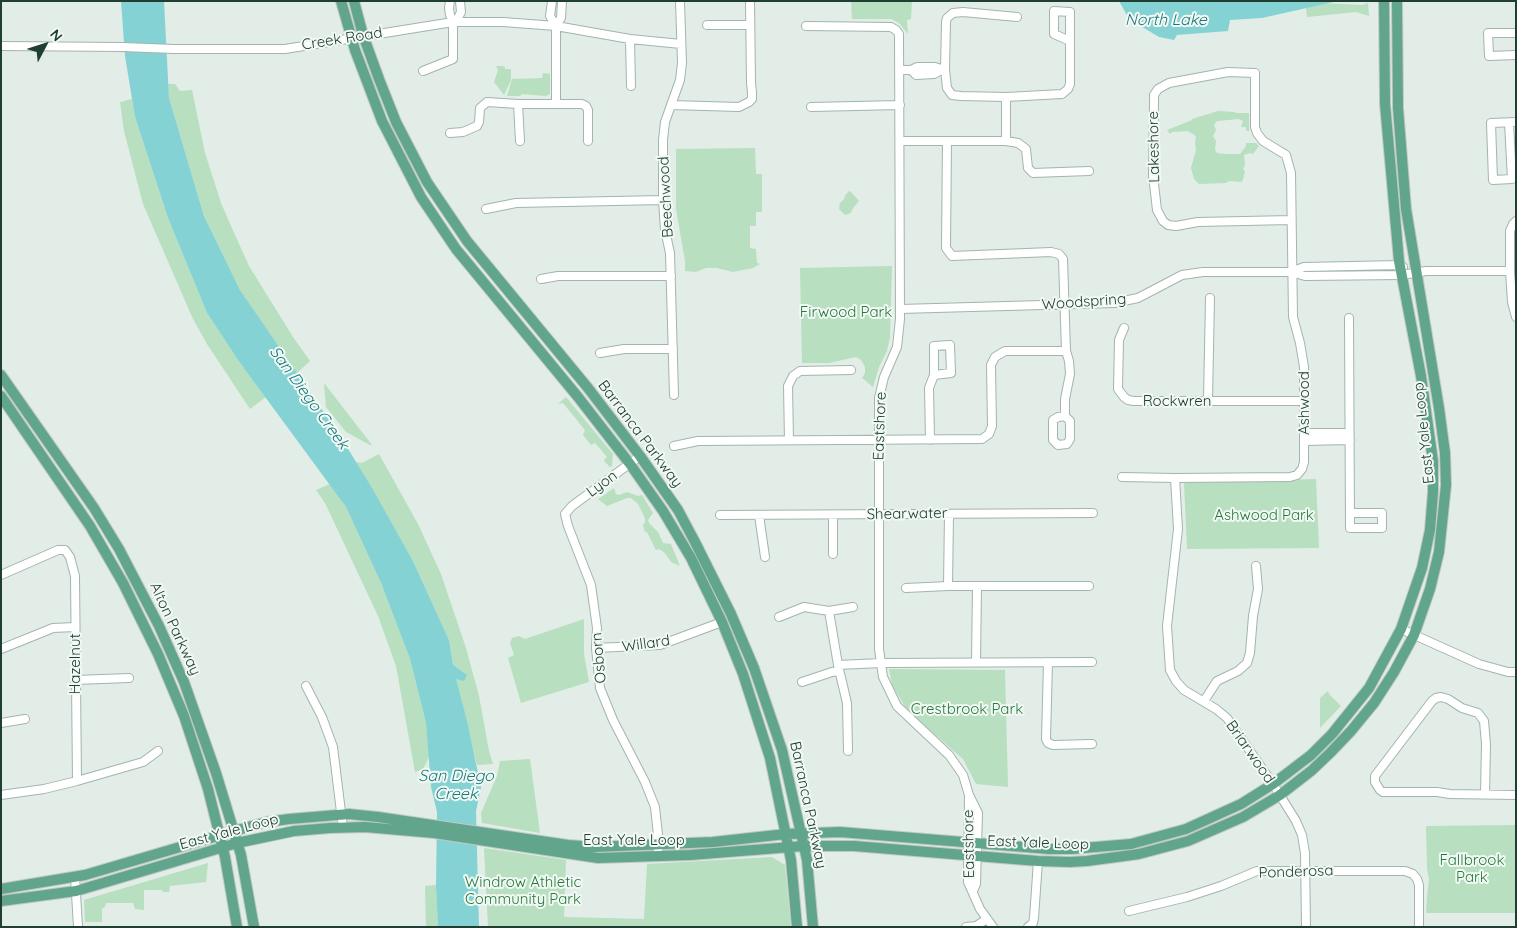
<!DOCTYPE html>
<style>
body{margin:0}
#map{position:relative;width:1517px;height:928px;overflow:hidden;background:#e1ede6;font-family:Quicksand,sans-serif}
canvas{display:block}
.frame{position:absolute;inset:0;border:2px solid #203f33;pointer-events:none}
.north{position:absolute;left:20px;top:20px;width:50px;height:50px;-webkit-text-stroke:4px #f2f9f4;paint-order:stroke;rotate:50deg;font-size:14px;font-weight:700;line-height:20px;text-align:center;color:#203f33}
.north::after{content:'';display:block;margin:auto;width:18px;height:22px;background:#203f33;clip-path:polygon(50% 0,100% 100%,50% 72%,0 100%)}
</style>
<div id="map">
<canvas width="1517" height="928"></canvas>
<div class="frame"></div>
<div class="north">N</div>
</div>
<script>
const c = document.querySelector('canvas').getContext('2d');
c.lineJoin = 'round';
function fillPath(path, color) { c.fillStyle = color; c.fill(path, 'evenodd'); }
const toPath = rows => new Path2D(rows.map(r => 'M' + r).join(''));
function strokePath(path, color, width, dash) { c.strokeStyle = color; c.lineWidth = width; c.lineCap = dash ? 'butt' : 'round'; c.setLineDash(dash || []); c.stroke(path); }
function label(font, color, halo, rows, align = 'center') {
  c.font = font + ' Quicksand,sans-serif'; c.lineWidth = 4; c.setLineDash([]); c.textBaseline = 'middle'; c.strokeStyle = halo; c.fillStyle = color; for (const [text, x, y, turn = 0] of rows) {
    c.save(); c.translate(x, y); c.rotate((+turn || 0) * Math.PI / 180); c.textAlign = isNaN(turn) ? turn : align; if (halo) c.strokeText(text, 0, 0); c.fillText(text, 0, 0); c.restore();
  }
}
fillPath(toPath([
 [851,1,912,1,911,19,907,20,908,34,899,23,891,19,852,19],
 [1321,3,1362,5,1368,3,1369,16,1356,12,1307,17,1306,8],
 [496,66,502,66,505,67,505,69,511,69,511,80,504,95,494,82,498,70],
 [543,73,550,74,550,94,546,96,522,94,520,96,507,96,512,79,542,78],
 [168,84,175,84,180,91,192,90,205,153,221,203,235,235,249,266,293,337,310,361,296,374,240,290,204,216,169,98],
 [132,99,135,117,168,218,207,313,238,360,266,397,250,409,207,344,193,319,143,204,124,131,120,102],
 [1218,111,1235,112,1236,113,1249,113,1249,131,1246,131,1246,127,1241,127,1243,121,1239,119,1217,121,1214,125,1216,130,1213,136,1216,141,1215,150,1217,153,1225,154,1240,154,1246,146,1246,143,1256,143,1259,146,1253,154,1250,153,1244,155,1245,165,1243,169,1245,171,1243,180,1241,182,1230,181,1225,183,1199,184,1194,179,1191,168,1196,150,1195,143,1196,136,1188,131,1172,132,1170,134,1167,130,1192,120,1192,119],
 [755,148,756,174,762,174,762,212,756,212,756,226,750,226,750,248,756,249,757,263,760,264,753,268,733,272,717,268,706,268,696,272,685,271,685,261,676,209,676,149],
 [849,191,851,192,859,201,853,208,851,213,845,215,839,209,840,203,845,198,844,197],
 [892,266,890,337,887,351,879,367,873,387,862,378,865,373,865,367,861,360,856,357,829,363,802,363,800,268],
 [324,383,338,401,372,445,370,445,346,432,326,407],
 [566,397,613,454,612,466,610,467,605,462,604,460,607,457,595,443,591,445,583,435,585,430,563,403,558,404],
 [379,454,418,524,441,574,466,648,479,696,489,751,493,764,477,765,455,678,449,640,413,561,356,462,362,463],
 [1316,479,1319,548,1187,549,1184,483],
 [330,484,346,507,381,583,410,659,426,723,429,757,423,769,415,772,396,666,378,616,325,503,316,490],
 [614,488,616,494,619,495,627,492,638,496,642,495,653,513,648,520,649,523,658,532,663,543,671,544,680,566,671,562,665,553,659,549,656,550,647,532,645,532,643,525,645,522,645,518,638,504,631,498,627,498,607,506,598,499],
 [584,619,584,654,589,682,521,703,508,658,514,655,510,643,512,638,519,636,525,639],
 [889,669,1005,670,1008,787,976,784,963,759,907,710,892,685],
 [1328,691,1329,694,1341,706,1320,728,1320,698],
 [530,759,540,833,482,823,481,813,497,776,500,761],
 [1516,825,1516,913,1426,913,1427,897,1429,879,1427,869,1426,826],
 [484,848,566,860,564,917,644,919,647,864,772,857,785,865,791,927,488,927],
 [208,863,206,882,170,886,169,892,163,892,162,890,144,890,144,910,135,909,133,903,106,903,105,907,102,909,102,922,85,922,84,900],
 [436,885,438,927,426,927,425,886]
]), '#b8dfbf');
fillPath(toPath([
 [121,1,164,1,169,98,204,216,240,290,342,439,372,488,413,561,449,640,453,665,467,675,464,681,456,679,467,721,481,787,476,811,479,927,438,927,436,887,437,812,431,787,426,723,410,659,381,583,346,507,238,360,207,313,168,218,135,117,125,56],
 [1119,1,1338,1,1262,18,1230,20,1228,31,1177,35,1174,40,1159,37,1129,19]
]), '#85d2d5');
const minor = toPath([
 [450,1,449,8,450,15,453,22],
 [552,1,550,16,556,26],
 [1017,17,963,12,953,13,947,18,946,22,945,70,947,88,952,95,961,96,1006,97,1062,94,1068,89,1070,84,1070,12,1054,11,1054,34,1070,41],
 [453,22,458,18,461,12,460,1],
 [707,25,750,25],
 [556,26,556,103],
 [556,26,561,18,562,1],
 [806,26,891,27,896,30,899,34,900,319,897,347,884,377,879,398,879,649,883,677,897,706,949,755,963,775,969,795,968,882,980,909,993,927],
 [1516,33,1488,33,1489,56,1516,55],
 [630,39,631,86],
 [1,46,123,47,174,49,285,49,453,22,503,22,556,26,630,39,681,44],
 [899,70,911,70,917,67,935,67,945,70],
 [911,70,916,75,934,74,941,70],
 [423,71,453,59,453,22],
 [518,104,520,141],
 [671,105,739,107,749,102,752,99,752,92,751,83,750,1],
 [811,107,900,105],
 [1509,123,1512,179,1493,180,1491,123,1516,122],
 [450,133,463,132,477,126,479,122,480,108,487,102,518,104,582,104,586,106,588,110,588,141],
 [900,141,1006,141,1018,143,1026,149,1028,168,1033,173,1089,171],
 [947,141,946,248,952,256,1051,252,1059,254,1063,259,1066,351,1069,361,1070,374,1065,399,1065,416,1070,421,1070,439,1067,444,1058,445,1053,440,1053,420,1058,417,1065,416],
 [1006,141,1006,97],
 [486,209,516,203,663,200],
 [1516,221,1513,224,1510,231,1510,271,1512,302,1516,317],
 [1291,272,1304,267,1400,265,1403,267],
 [541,279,558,276,671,276],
 [900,309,1114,303,1138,298,1182,275,1203,272,1291,272,1305,276,1402,275,1426,271,1510,271],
 [1349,318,1350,528,1382,528,1382,513,1350,513],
 [1124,328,1119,340,1118,389,1124,397,1128,400,1134,401,1304,401],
 [600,353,624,349,673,349],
 [674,395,670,253,665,230,663,200,663,140,665,122,680,80,682,63,680,1],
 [1208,400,1210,298],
 [1304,433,1349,433],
 [789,440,788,386,793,376,800,371,851,370],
 [930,440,929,388,934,375,934,346,950,345,951,373,934,375],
 [1304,441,1350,440],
 [674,446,698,441,982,439,989,434,992,426,991,365,995,357,1005,351,1066,351],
 [640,456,572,506,565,514,568,526,591,585,597,628,596,648,600,688,613,720,645,782,655,807,658,835,658,849],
 [1122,477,1175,478,1290,477,1297,475,1302,469,1304,462,1304,367,1300,343,1293,317,1291,173,1286,155,1263,141,1257,133,1255,127,1255,73,1228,72,1169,83,1158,89,1154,95,1154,102,1153,175,1157,210,1163,221,1168,225,1176,226,1198,222,1291,220],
 [1175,478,1178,529,1167,626,1170,670,1176,681,1184,690,1216,709,1227,718,1273,784,1296,821,1302,835,1305,853,1306,927],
 [720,515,1093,513],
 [759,515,765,557],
 [833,515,833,554],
 [1,575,58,550,65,550,70,557,75,576,77,781],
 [948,586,949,514],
 [906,588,948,586,1089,586],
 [829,611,838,665,847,703,848,751],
 [779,617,804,607,829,611,853,607],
 [1401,629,1479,664,1508,672,1516,672],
 [596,648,660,645,722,622],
 [1,649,53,628,75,627],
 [976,662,977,587],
 [1048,662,1046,739,1048,743,1053,745,1092,744],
 [838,665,881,663,1092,662],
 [75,680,129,678],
 [802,682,832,672,839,671],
 [306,686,322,717,333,747,343,828],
 [1204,701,1217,681,1238,671,1247,663,1250,653,1253,616,1258,589,1256,566],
 [1,723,25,719],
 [1485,794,1486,744,1484,721,1478,713,1462,708,1448,699,1441,697,1436,698,1432,701,1375,776,1375,782,1380,790,1383,792,1437,792,1450,794,1516,795],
 [1,795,44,789,77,781,143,762,158,751],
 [969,795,978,813,976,884,973,891],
 [75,877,78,927],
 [1129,911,1187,897,1221,886,1257,871,1405,871,1413,874,1417,879,1419,885,1419,927],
 [966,927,976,926,987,919],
 [1028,927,1033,923,1034,918,1038,861]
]);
const major = toPath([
 [341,1,355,50,382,121,421,197,456,249,578,397,630,464,663,511,691,558,722,622,743,674,770,758,791,860,797,927],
 [354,1,363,35,379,79,396,122,427,182,467,241,588,388,640,456,678,510,695,542,731,614,754,668,782,750,807,860,813,927],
 [1,375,94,508,119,549,159,626,184,682,216,773,241,855,254,927],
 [1,396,90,526,123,583,158,654,184,716,208,789,225,857,237,927],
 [1,889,85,875,248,827,267,822,289,819,349,814,378,817,568,845,595,847,713,842,786,834,840,832,1049,849,1072,849,1131,844,1186,829,1241,804,1273,784,1311,755,1332,734,1369,688,1401,629,1422,568,1430,530,1433,492,1433,461,1421,376,1399,261,1385,104,1384,1],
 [1,901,76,891,237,843,294,831,330,828,365,827,434,833,598,858,690,855,804,846,854,846,1038,861,1070,862,1087,861,1139,854,1188,841,1243,817,1280,795,1311,771,1331,752,1351,731,1374,703,1394,672,1414,635,1430,589,1439,552,1446,485,1445,453,1439,408,1406,209,1398,108,1397,1]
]);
strokePath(minor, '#a3b5ad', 10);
strokePath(major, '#c1c9c6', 12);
strokePath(minor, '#fff', 8);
strokePath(major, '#62a58d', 10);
label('15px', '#203f33', '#f2f9f4', [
 ["Creek Road",342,39,-9],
 ["Lakeshore",1154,147,-91],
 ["Beechwood",666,197,-93],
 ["Woodspring",1084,302,-4],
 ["Rockwren",1177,401],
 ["Ashwood",1304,403,-90],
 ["Eastshore",880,426,-88],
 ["East Yale Loop",1424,433,-96],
 ["Barranca Parkway",640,434,53],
 ["Lyon",602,484,-36],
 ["Shearwater",907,514,-1],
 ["Alton Parkway",175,629,65],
 ["Willard",646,644,-8],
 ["Osborn",599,658,-95],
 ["Hazelnut",75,664,-90],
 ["Briarwood",1250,752,55],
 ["Barranca Parkway",808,805,78],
 ["East Yale Loop",229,832,-15],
 ["East Yale Loop",634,840],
 ["East Yale Loop",1038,843,2],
 ["Eastshore",969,844,-91],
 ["Ponderosa",1296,872,-2]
]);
label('15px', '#27783e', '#f2f9f4', [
 ["Firwood Park",846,312],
 ["Ashwood Park",1264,515],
 ["Crestbrook Park",967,709],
 ["Fallbrook",1472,860],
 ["Park",1472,877],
 ["Windrow Athletic",523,882],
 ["Community Park",523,899]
]);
label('italic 16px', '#16797e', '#f2f9f4', [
 ["North Lake",1166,20],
 ["San Diego Creek",309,398,54],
 ["San Diego",456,776],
 ["Creek",456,794]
]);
</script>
